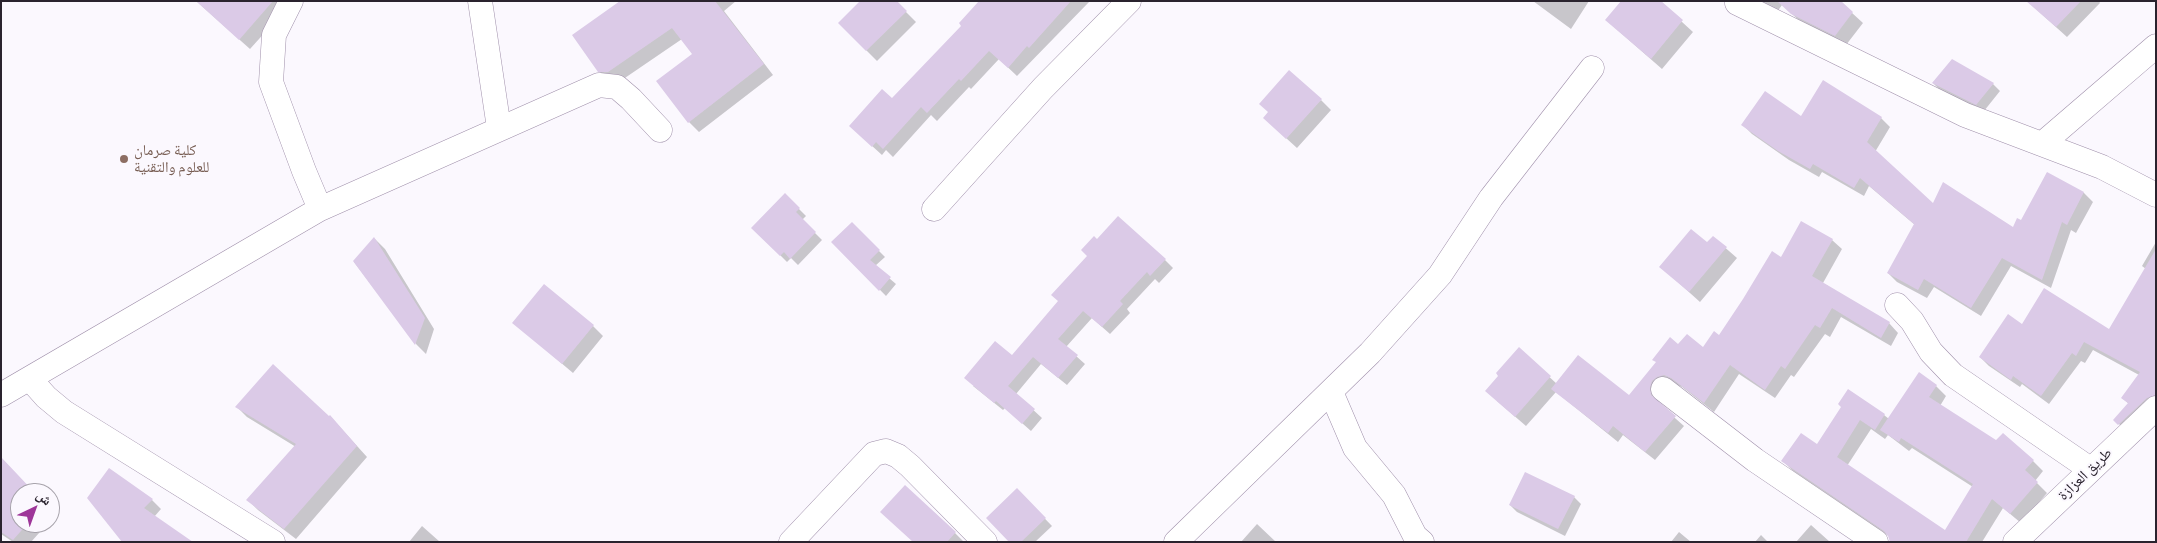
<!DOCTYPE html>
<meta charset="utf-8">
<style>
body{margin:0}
#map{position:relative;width:2157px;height:543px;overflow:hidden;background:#fbf8fe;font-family:"Crimson Pro","Noto Naskh Arabic",serif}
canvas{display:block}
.frame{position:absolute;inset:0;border:2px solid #2a232e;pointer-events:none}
.north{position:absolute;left:10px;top:483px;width:50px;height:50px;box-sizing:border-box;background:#fbf8fe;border:1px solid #a7a3ab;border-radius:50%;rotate:42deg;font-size:14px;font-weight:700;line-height:20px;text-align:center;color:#2a232e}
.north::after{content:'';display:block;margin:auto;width:18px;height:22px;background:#9e3699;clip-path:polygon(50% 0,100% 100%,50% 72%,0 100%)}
</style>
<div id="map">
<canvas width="2157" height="543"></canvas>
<div class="frame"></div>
<div class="north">ش</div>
</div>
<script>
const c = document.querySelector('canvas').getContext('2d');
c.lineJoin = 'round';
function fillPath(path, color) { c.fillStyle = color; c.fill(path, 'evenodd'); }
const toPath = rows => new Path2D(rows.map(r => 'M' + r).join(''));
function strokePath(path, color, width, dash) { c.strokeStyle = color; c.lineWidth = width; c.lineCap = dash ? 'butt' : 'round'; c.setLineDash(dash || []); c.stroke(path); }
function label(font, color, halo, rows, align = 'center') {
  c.font = font + ' "Crimson Pro","Noto Naskh Arabic",serif'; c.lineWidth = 4; c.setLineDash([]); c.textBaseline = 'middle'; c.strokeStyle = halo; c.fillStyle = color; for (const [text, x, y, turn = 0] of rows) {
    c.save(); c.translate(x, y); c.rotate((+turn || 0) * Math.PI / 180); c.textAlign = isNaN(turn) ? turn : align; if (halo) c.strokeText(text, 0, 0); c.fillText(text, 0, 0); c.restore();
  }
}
fillPath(toPath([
 [196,1,279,1,286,9,250,49],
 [622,1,736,1,724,11,773,75,699,132,689,122,694,54,682,39,619,82,609,82,599,71],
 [895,1,916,22,877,61,839,23],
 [990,1,1090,1,1017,76,999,59,971,89,969,87,937,121,931,115,893,157,886,150,882,155,860,135],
 [1533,1,1589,1,1571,29],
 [1659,1,1693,32,1662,69,1606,20],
 [1756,1,1839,1,1863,23,1846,45,1803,24,1782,5,1777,12],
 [2027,1,2099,1,2100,3,2067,37],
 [1933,83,1993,84,2000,91,1984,111,1940,90],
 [1321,100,1331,110,1297,148,1275,128],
 [1802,118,1881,118,1890,127,1875,152,1933,205,2013,229,2022,222,2047,173,2084,193,2093,202,2076,233,2071,230,2051,288,2011,266,1981,316,1934,287,1927,298,1897,282,1888,273,1915,225,1869,186,1864,196,1822,172,1819,177,1789,160,1752,134,1743,125],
 [785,195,806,216,802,220,822,240,798,265,791,258,787,262,753,228],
 [852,224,885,257,875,266,896,284,886,296,833,242],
 [1713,237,1737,258,1700,302,1661,267,1707,244],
 [375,239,385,249,434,329,426,354,416,344,354,262],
 [1832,240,1842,249,1823,283,1889,323,1898,333,1891,346,1841,317,1830,337,1825,334,1794,377,1791,375,1775,398,1739,374,1714,412,1682,387,1675,384,1658,397,1659,404,1684,426,1655,460,1623,435,1618,442,1556,392,1526,426,1497,401,1500,376,1519,349,1557,384,1629,397,1678,346,1704,349,1719,336,1781,259],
 [1097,241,1165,260,1173,268,1159,283,1155,279,1127,309,1130,313,1110,334,1092,318,1066,347,1085,364,1067,385,1041,364,1016,394,1042,418,1031,431,1005,408,1003,410,973,386,1013,357,1059,301],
 [2156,242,2156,406,2127,432,2115,420,2129,404,2122,398,2139,375,2093,350,2085,363,2081,361,2049,404,2022,384,2020,387,1989,366,1980,357,2023,325,2109,330,2146,269,2142,266],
 [514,323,593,326,603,336,573,373],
 [1936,386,1946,396,1940,406,1997,442,2033,461,2043,471,2035,481,2047,493,2021,523,2003,508,1982,542,1890,542,1890,537,1793,471,1783,461,1818,446,1842,407,1884,415,1889,419],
 [1871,429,1885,439,1888,435,1909,451,1912,448,1973,487,1946,532,1847,466],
 [237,407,329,418,330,416,367,457,296,539,258,510,248,500,296,447,247,417],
 [1,460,34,493,20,493,20,523,48,523,31,542,13,542,1,534],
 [905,487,955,533,964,542,914,542],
 [1017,490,1052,526,1035,542,1010,542],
 [1574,497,1581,504,1565,536,1517,512,1510,505],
 [89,498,152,500,161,509,154,517],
 [50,511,55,516,50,521],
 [1257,524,1276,542,1241,542],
 [1811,525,1830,542,1796,542],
 [422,526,440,542,409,542],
 [1679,532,1691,542,1671,542],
 [1761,535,1768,542,1755,542]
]), '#0003');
fillPath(toPath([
 [196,1,273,1,239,40],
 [620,1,715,1,764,64,688,123,656,81,692,54,672,28,608,72,598,72,572,35],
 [860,1,897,1,907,11,866,51,838,23],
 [979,1,1071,1,1029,48,1027,46,1008,68,989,51,961,81,959,79,927,113,921,107,883,149,876,142,872,147,849,126,882,89,892,98,961,26,959,23],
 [1621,1,1661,1,1683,20,1651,59,1605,20],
 [1777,1,1841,1,1853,12,1835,36,1791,14],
 [2026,1,2081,1,2056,27],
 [1952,59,1994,83,1976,105,1932,83],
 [1289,70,1322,99,1286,139,1263,118,1268,112,1259,104],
 [1823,80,1882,117,1867,142,1933,203,1943,182,2013,227,2017,218,2021,220,2047,172,2084,192,2067,225,2062,222,2042,280,2002,258,1971,308,1924,279,1918,290,1887,273,1914,224,1860,178,1854,188,1813,164,1810,169,1778,151,1741,125,1765,91,1801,116],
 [785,193,800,208,796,212,816,232,790,259,784,252,780,256,751,228],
 [1118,216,1166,259,1150,276,1147,272,1120,301,1123,304,1102,327,1083,311,1058,339,1078,355,1058,378,1033,357,1008,386,1035,409,1022,424,996,401,994,403,964,378,995,341,1012,355,1058,301,1051,295,1087,256,1081,250,1094,236,1097,239],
 [1801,221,1833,239,1812,276,1890,322,1881,338,1832,308,1820,328,1815,325,1785,369,1781,366,1765,390,1730,365,1704,403,1671,378,1664,375,1657,377,1652,381,1650,387,1651,395,1676,416,1645,452,1613,426,1608,433,1551,389,1578,355,1629,395,1656,362,1652,360,1670,337,1678,344,1687,334,1703,347,1714,331,1719,335,1743,299,1772,251,1781,257],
 [852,222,880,250,870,260,891,277,879,291,831,242],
 [1691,229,1707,242,1713,236,1727,247,1689,292,1659,267],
 [374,237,425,318,415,345,353,261],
 [2156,249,2156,395,2147,398,2118,425,2113,420,2128,403,2121,398,2140,372,2084,342,2076,356,2072,353,2041,396,2013,376,2011,380,1979,357,2008,314,2022,324,2044,288,2109,329],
 [544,284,594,325,562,364,512,323],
 [1519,347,1551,376,1515,417,1485,391,1498,376,1496,373],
 [273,364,329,416,330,415,357,446,284,529,246,500,296,444,235,407],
 [1919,372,1937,385,1929,397,1996,440,2003,433,2034,460,2025,470,2038,482,2010,514,1992,499,1966,542,1890,542,1888,536,1884,531,1781,461,1801,433,1817,444,1841,407,1838,404,1848,389,1885,414,1875,430,1860,420,1837,457,1945,530,1973,484,1901,438,1899,442,1880,430],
 [1,457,35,493,20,493,20,523,28,523,13,540,1,532],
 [109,468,153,499,144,508,193,542,122,542,87,498],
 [1525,472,1575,496,1558,529,1509,505],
 [905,485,956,532,947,542,913,542,880,512],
 [1017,488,1046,518,1021,542,1009,542,986,518]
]), '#dbcae7');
const minor = toPath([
 [291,1,274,35,271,82,304,171,320,209],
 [480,1,499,128],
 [1737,3,1965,115,2102,167,2156,195],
 [2042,144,2156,46],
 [934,209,1043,88,1129,1],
 [1897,305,1912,321,1931,352,1953,375,2090,469],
 [30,379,46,397,64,412,273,542],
 [1663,389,1755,460,1876,542],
 [1331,392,1355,448,1394,495,1415,536,1422,542],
 [1,395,320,209,599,85,617,87,631,99,660,130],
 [791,542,874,454,886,451,898,456,910,466,985,542],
 [1176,542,1370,353,1440,275,1491,198,1592,68],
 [2015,542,2156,408]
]);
strokePath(minor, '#9f8faa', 25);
strokePath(minor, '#fff', 24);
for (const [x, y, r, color] of [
 [124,159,5,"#8d6e63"]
]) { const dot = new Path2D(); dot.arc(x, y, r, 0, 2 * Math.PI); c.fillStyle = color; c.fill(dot); strokePath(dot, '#fbf8fe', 2); }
label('15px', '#785e54', '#fbf8fe', [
 ["كلية صرمان",134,150],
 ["للعلوم والتقنية",134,167]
], 'left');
label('15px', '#2a232e', '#fbf8fe', [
 ["طريق العزازة",2085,474,-44]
]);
</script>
